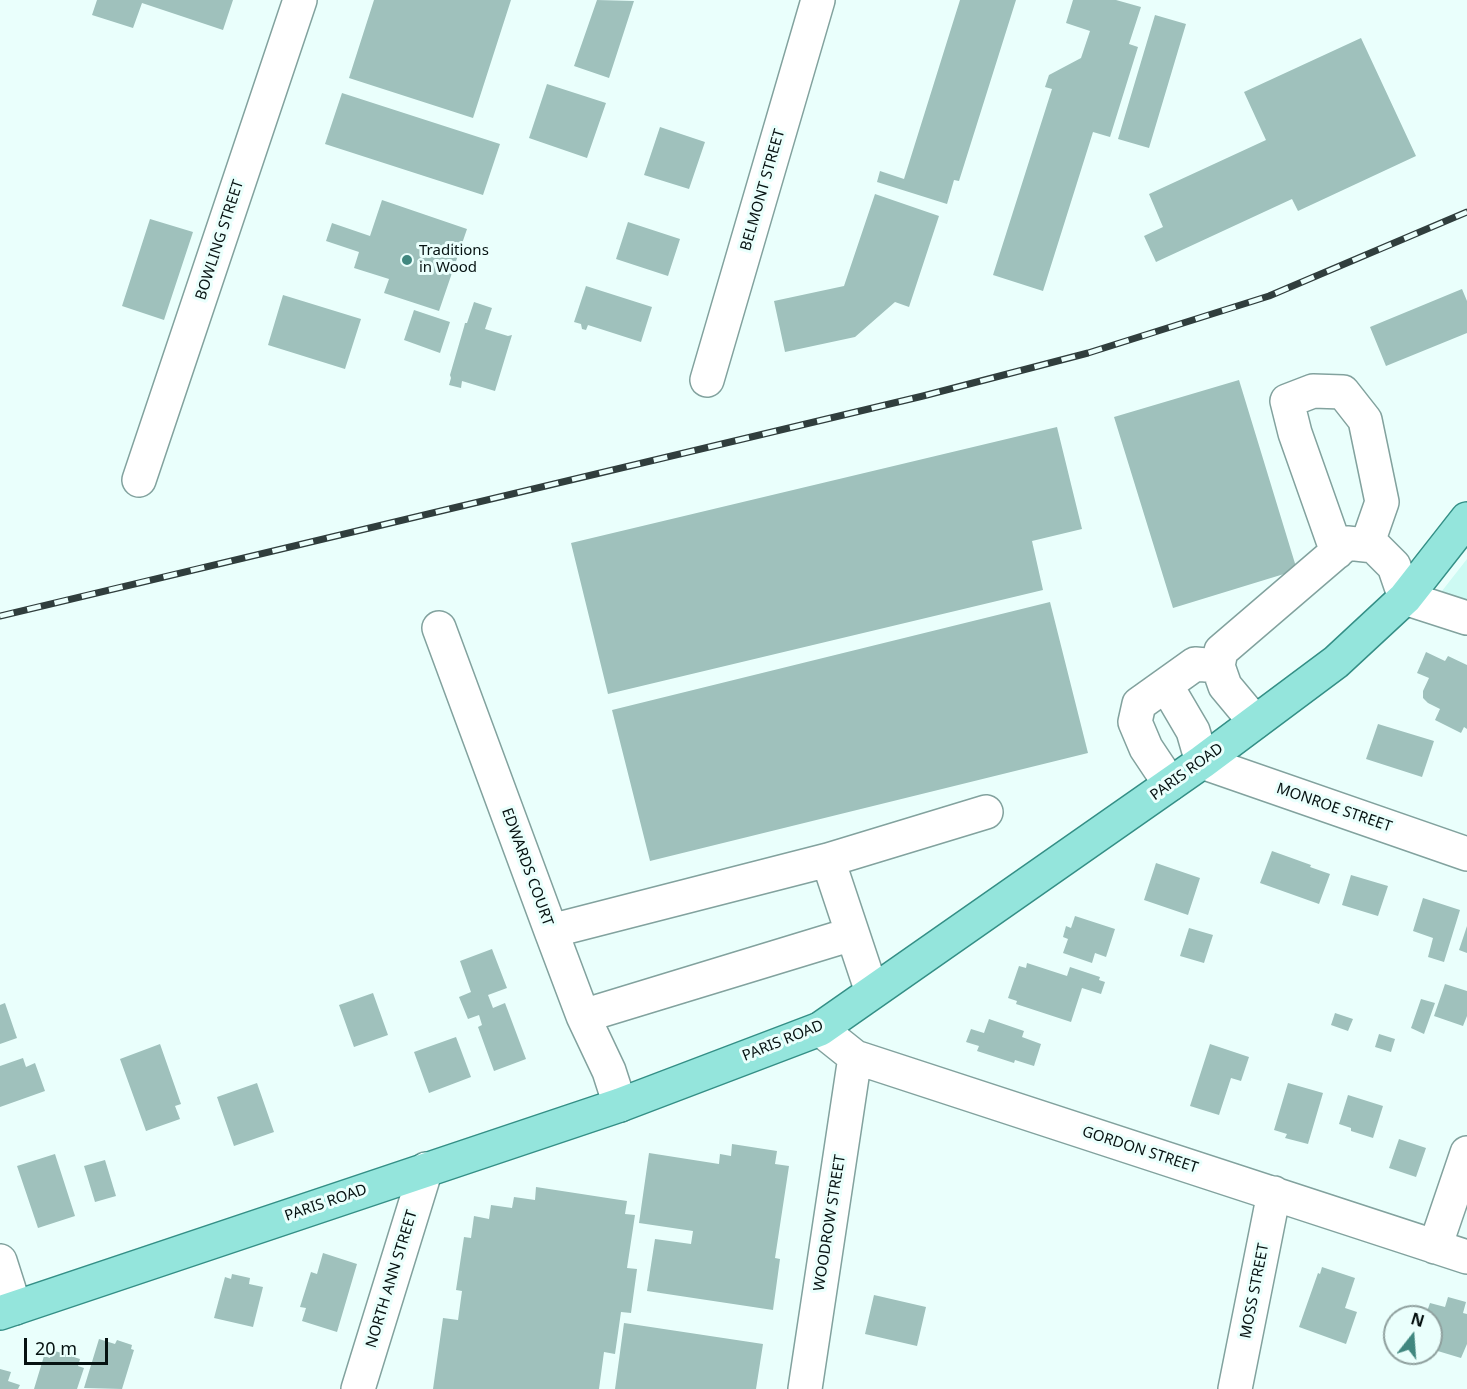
<!DOCTYPE html>
<style>
body{margin:0}
#map{position:relative;width:1467px;height:1389px;overflow:hidden;background:#eafffc;font-family:"Noto Sans",sans-serif}
canvas{display:block}
.north{position:absolute;left:1383px;top:1305px;width:60px;height:60px;box-sizing:border-box;background:#eafffc;border:2px solid #8fa09e;border-radius:50%;rotate:17deg;font-size:16px;font-weight:700;line-height:24px;text-align:center;color:#061211}
.north::after{content:'';display:block;margin:auto;width:21px;height:27px;background:#40877f;clip-path:polygon(50% 0,100% 100%,50% 72%,0 100%)}
.scale{position:absolute;left:24px;top:1338px;width:84px;height:27px;box-sizing:border-box;border:3px solid #061211;border-top:0;padding-left:8px;font-size:18px;line-height:21px;white-space:nowrap;color:#061211;-webkit-text-stroke:4px #eafffc;paint-order:stroke}
</style>
<div id="map">
<canvas width="1467" height="1389"></canvas>
<div class="north">N</div>
<div class="scale">20 m</div>
</div>
<script>
const c = document.querySelector('canvas').getContext('2d');
c.lineJoin = 'round';
function fillPath(path, color) { c.fillStyle = color; c.fill(path, 'evenodd'); }
const toPath = rows => new Path2D(rows.map(r => 'M' + r).join(''));
function strokePath(path, color, width, dash) { c.strokeStyle = color; c.lineWidth = width; c.lineCap = dash ? 'butt' : 'round'; c.setLineDash(dash || []); c.stroke(path); }
function label(font, color, halo, rows, align = 'center') {
  c.font = font + ' "Noto Sans",sans-serif'; c.lineWidth = 6; c.setLineDash([]); c.textBaseline = 'middle'; c.strokeStyle = halo; c.fillStyle = color; for (const [text, x, y, turn = 0] of rows) {
    c.save(); c.translate(x, y); c.rotate((+turn || 0) * Math.PI / 180); c.textAlign = isNaN(turn) ? turn : align; if (halo) c.strokeText(text, 0, 0); c.fillText(text, 0, 0); c.restore();
  }
}
fillPath(toPath([
 [1467,559,1467,633,1420,619]
]), '#cdfaf3');
fillPath(toPath([
 [97,0,233,0,223,30,142,3,133,28,92,15],
 [374,0,511,0,473,118,349,78],
 [597,0,634,1,609,78,574,66],
 [960,0,1016,0,959,181,954,180,947,204,877,182,880,171,904,179],
 [1073,0,1116,0,1141,7,1129,44,1138,47,1110,137,1093,132,1043,291,993,275,1052,89,1045,87,1049,75,1081,58,1090,31,1066,23],
 [1155,15,1186,24,1149,148,1118,139],
 [1361,38,1416,156,1298,211,1292,199,1156,262,1144,236,1163,227,1149,194,1266,140,1244,92],
 [547,84,606,103,587,158,529,138],
 [342,93,500,144,483,195,325,144],
 [660,127,705,142,689,189,644,175],
 [875,194,939,216,909,307,895,302,855,337,785,352,774,301,844,286],
 [382,200,467,229,439,311,384,293,389,279,354,268,359,252,326,241,332,223,370,236],
 [150,219,193,232,164,320,122,306],
 [628,222,680,239,668,276,616,259],
 [586,286,652,307,641,342,588,325,586,330,582,329,581,324,574,322],
 [1462,289,1467,301,1467,333,1386,366,1370,327],
 [283,295,361,319,345,369,268,345],
 [474,302,492,308,485,329,508,336,512,335,495,391,462,381,461,388,449,385,451,378,450,375,464,327,465,323,467,323],
 [414,310,450,322,440,353,404,340],
 [1239,380,1297,570,1173,608,1114,417],
 [1057,427,1082,529,1032,541,1043,590,608,694,571,543],
 [1050,602,1088,753,650,861,612,710],
 [1426,652,1445,661,1448,656,1467,665,1467,729,1464,727,1461,733,1435,720,1440,709,1428,703,1423,698,1423,691,1429,678,1417,673],
 [1378,724,1434,741,1422,777,1366,759],
 [1272,851,1311,865,1310,867,1330,874,1319,904,1260,883],
 [1156,863,1200,878,1188,915,1144,900],
 [1351,875,1388,886,1378,916,1342,905],
 [1423,898,1460,910,1444,962,1428,957,1433,938,1413,931],
 [1075,916,1115,929,1106,957,1095,953,1092,963,1063,953,1068,939,1063,937,1066,926,1071,928],
 [1467,926,1467,953,1459,950],
 [1189,928,1213,935,1204,963,1180,956],
 [492,949,507,988,488,995,493,1008,505,1003,526,1059,494,1071,478,1027,482,1025,479,1015,468,1019,459,997,471,992,460,961],
 [1027,963,1067,976,1070,967,1100,977,1099,980,1105,982,1101,994,1082,988,1071,1022,1016,1004,1017,1001,1008,998,1019,966,1026,968],
 [1445,984,1467,991,1467,1016,1463,1026,1434,1016],
 [373,993,388,1035,354,1047,339,1005],
 [1421,999,1435,1003,1424,1034,1411,1028],
 [5,1003,17,1038,0,1044,0,1005],
 [1335,1013,1353,1019,1348,1031,1331,1025],
 [989,1019,1024,1031,1022,1037,1041,1044,1034,1066,1015,1060,1014,1063,977,1051,979,1046,966,1042,971,1029,984,1033],
 [1379,1034,1395,1039,1391,1052,1375,1047],
 [456,1037,471,1077,429,1093,414,1052],
 [160,1044,181,1104,175,1106,180,1119,146,1131,120,1059],
 [1210,1044,1249,1057,1241,1081,1231,1078,1219,1115,1190,1106],
 [23,1058,26,1067,35,1063,45,1091,0,1107,0,1066],
 [257,1083,274,1132,234,1146,217,1097],
 [1288,1083,1323,1093,1308,1144,1285,1138,1287,1134,1274,1130],
 [1348,1095,1383,1106,1373,1138,1351,1131,1351,1128,1339,1124],
 [1399,1139,1426,1148,1416,1177,1389,1168],
 [732,1144,777,1151,775,1164,789,1166,775,1258,780,1259,773,1310,647,1291,655,1239,691,1244,693,1231,639,1223,649,1153,719,1164,720,1154,731,1156],
 [55,1154,75,1216,38,1228,17,1166],
 [105,1160,116,1196,95,1202,84,1166],
 [536,1187,627,1201,625,1214,635,1215,627,1268,637,1269,631,1313,621,1312,615,1354,604,1352,599,1389,433,1389,443,1318,458,1320,462,1291,456,1290,464,1237,471,1238,474,1216,489,1219,491,1205,512,1208,514,1197,535,1200],
 [323,1253,357,1264,337,1332,302,1321,306,1308,300,1307,311,1272,317,1274],
 [1322,1267,1355,1278,1345,1308,1357,1312,1346,1344,1299,1327,1318,1273,1320,1274],
 [232,1274,250,1278,249,1284,263,1287,253,1327,214,1318,225,1277,231,1279],
 [874,1295,926,1307,917,1346,865,1334],
 [1448,1297,1466,1302,1463,1313,1467,1314,1467,1344,1461,1358,1431,1349,1435,1327,1431,1326,1431,1317,1425,1317,1430,1303,1445,1307],
 [624,1323,763,1344,756,1389,615,1389],
 [99,1339,115,1344,117,1340,132,1345,131,1349,134,1350,122,1389,84,1388],
 [52,1350,80,1359,78,1366,84,1368,77,1389,34,1389,44,1356,50,1358],
 [0,1369,11,1372,8,1381,20,1385,18,1389,0,1389]
]), '#9fc1bc');
const minor = toPath([
 [707,380,818,0],
 [139,480,300,0],
 [1337,552,1295,433,1287,401,1313,391,1343,392,1365,420,1382,502,1367,545],
 [439,628,551,931,583,1016,609,1071,620,1105],
 [1166,685,1193,731,1202,762,1467,854],
 [1255,722,1225,686,1218,666,1221,651,1347,543,1374,546,1394,566,1405,598,1467,618],
 [1170,784,1146,748,1135,722,1139,704,1195,664,1218,666],
 [551,931,828,860],
 [872,992,828,860,986,812],
 [583,1016,852,934],
 [820,1029,855,1057,1467,1257],
 [1435,1247,1467,1153],
 [0,1261,15,1308],
 [358,1389,426,1169],
 [805,1389,855,1057],
 [1235,1389,1274,1193]
]);
const major = toPath([
 [0,1313,620,1105,820,1029,1202,762,1336,662,1405,598,1467,519]
]);
strokePath(minor, '#82a29e', 36);
strokePath(major, '#348f86', 36);
strokePath(minor, '#fff', 33);
strokePath(major, '#94e5dc', 33);
const rail = toPath([
 [0,616,923,396,1088,353,1269,296,1467,212]
]);
strokePath(rail, '#303e3d', 7);
strokePath(rail, '#eafffc', 4.5, [14]);
for (const [x, y, r, color] of [
 [407,260,6,"#40877f"]
]) { const dot = new Path2D(); dot.arc(x, y, r, 0, 2 * Math.PI); c.fillStyle = color; c.fill(dot); strokePath(dot, '#eafffc', 2); }
label('15px', '#061211', '#eafffc', [
 ["BELMONT STREET",763,190,-74],
 ["BOWLING STREET",220,240,-72],
 ["PARIS ROAD",1187,772,-36],
 ["MONROE STREET",1334,808,19],
 ["EDWARDS COURT",527,867,70],
 ["PARIS ROAD",783,1041,-22],
 ["GORDON STREET",1140,1150,18],
 ["PARIS ROAD",326,1203,-19],
 ["WOODROW STREET",830,1223,-81],
 ["NORTH ANN STREET",392,1279,-73],
 ["MOSS STREET",1255,1291,-79]
]);
label('15px', '#061211', '#eafffc', [
 ["Traditions",419,251],
 ["in Wood",419,268]
], 'left');
</script>
